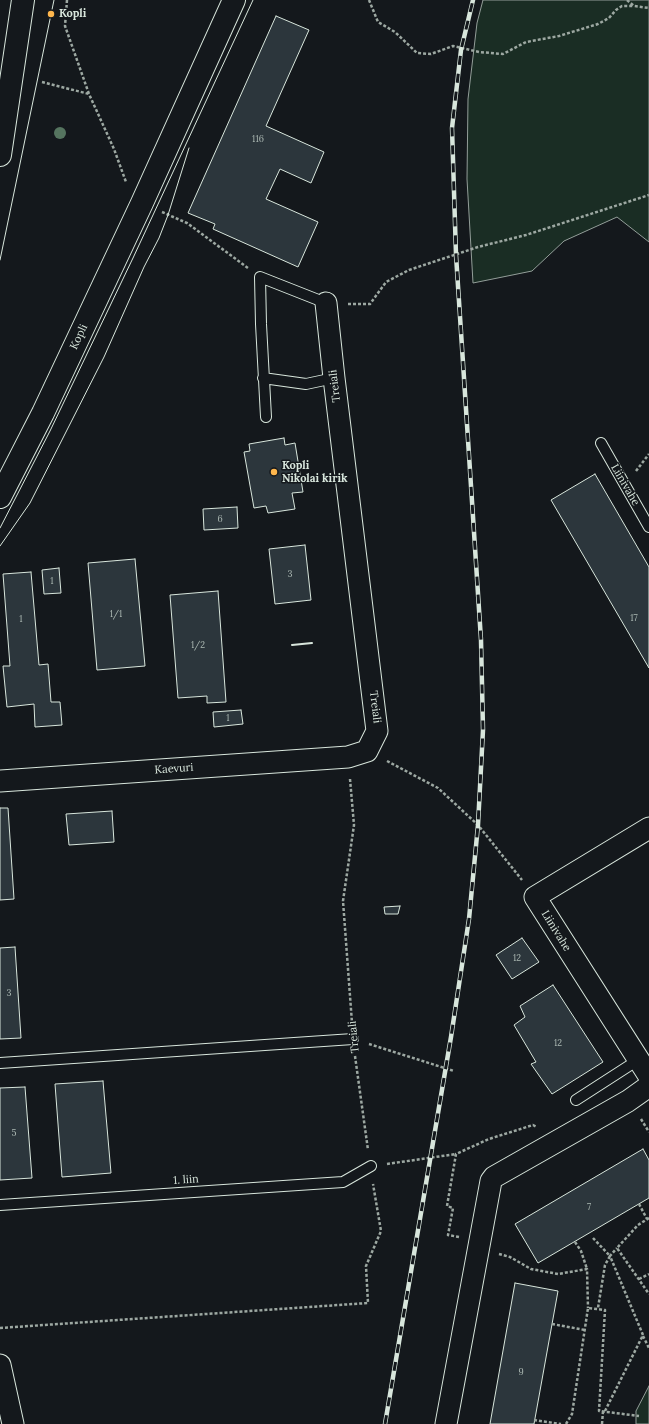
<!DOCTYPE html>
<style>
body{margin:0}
canvas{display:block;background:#14181c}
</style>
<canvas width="649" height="1424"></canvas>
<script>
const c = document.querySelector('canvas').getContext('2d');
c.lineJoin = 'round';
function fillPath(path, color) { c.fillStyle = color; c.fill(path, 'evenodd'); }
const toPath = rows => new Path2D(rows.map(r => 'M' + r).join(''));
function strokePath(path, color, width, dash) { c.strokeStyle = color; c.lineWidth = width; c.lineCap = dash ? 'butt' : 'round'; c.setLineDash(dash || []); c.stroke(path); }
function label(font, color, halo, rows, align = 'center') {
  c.font = font + ' Lora,serif'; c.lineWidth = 3; c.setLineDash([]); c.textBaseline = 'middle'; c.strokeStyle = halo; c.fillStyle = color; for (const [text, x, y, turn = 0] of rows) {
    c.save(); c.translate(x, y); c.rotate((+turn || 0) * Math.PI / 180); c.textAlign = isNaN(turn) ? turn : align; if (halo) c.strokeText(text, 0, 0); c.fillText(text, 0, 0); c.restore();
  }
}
const green = toPath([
 [483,0,649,0,649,242,617,217,564,241,532,271,473,283,467,179,468,99,477,23,483,0],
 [649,1386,649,1424,636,1424,636,1411,649,1386]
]);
fillPath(green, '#1a2d24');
strokePath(green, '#939e99', 1);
const building = toPath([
 [276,16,309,30,266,126,324,152,311,183,280,169,266,199,318,222,298,267,213,229,215,224,188,213,276,16],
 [284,438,285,445,295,443,303,492,292,493,295,509,268,513,266,506,254,508,244,452,250,451,249,444,284,438],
 [595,474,649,567,649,668,551,500,595,474],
 [237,507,238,528,204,530,203,509,237,507],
 [305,545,311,600,275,604,269,549,305,545],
 [135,559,145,666,97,670,88,563,135,559],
 [59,568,61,593,44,594,42,570,59,568],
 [31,572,39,665,48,664,51,702,60,702,62,725,35,727,34,704,7,707,3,666,10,666,3,574,31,572],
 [218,591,226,702,207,703,207,696,178,698,170,595,218,591],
 [241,710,243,724,214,727,213,712,241,710],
 [0,808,8,808,14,899,0,900,0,808],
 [112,811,114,842,69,845,66,814,112,811],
 [400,906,398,914,385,914,384,907,400,906],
 [522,938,539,962,512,979,496,955,522,938],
 [15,947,21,1038,0,1039,0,948,15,947],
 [553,985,603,1062,552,1094,531,1064,536,1062,514,1025,525,1017,520,1006,553,985],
 [103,1081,111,1173,62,1177,55,1084,103,1081],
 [25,1087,32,1178,0,1180,0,1088,25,1087],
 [643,1149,649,1160,649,1198,538,1263,515,1224,643,1149],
 [515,1283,558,1291,534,1424,490,1424,515,1283]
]);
fillPath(building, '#2c363c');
strokePath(building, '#d8e6dc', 1);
const lane = toPath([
 [263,378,306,384,334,378],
 [266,417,261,324,260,277,326,303],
 [601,443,649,527],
 [0,1063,353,1039],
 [576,1100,638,1060],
 [0,1205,343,1182,371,1166]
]);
const street = toPath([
 [0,781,348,757,367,751,377,731,334,378,326,303],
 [649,828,535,897,649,1076],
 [0,1365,13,1424],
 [446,1424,491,1181,494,1177,628,1101,649,1086]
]);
const secondary = toPath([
 [0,155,23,0],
 [0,497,43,413,142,203,234,0]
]);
strokePath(lane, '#d8e6dc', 12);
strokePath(street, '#d8e6dc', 23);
strokePath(secondary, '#d8e6dc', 24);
strokePath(toPath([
 [67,0,65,26,89,94,114,149,126,182],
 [369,0,378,22,395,32,417,53,431,54,453,46,479,52,503,54,526,42,559,36,598,24,609,18,616,10,622,6,634,6],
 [627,0,634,6,649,8],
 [42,82,89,94],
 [162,212,187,223,248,268],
 [348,304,370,304,386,282,409,270,478,247,526,235,649,195],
 [636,471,649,454],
 [387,761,438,788,478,825,522,880],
 [350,779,354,825,343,901,352,1023],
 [369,1044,454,1071],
 [355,1056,368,1150],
 [641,1119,649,1132],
 [387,1164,456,1154],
 [639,1204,647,1219],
 [649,1218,638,1225,617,1248,649,1294],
 [459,1237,448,1235,453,1208,447,1206,456,1154,489,1139,533,1125,537,1127],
 [593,1238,610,1256,605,1265,598,1308],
 [575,1242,581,1251,587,1269],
 [499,1254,510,1257,531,1269,558,1274,587,1269,588,1308],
 [639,1279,649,1274],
 [552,1324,585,1330],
 [0,1328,368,1303,366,1266,381,1231,373,1184],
 [643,1336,649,1348],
 [605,1411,643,1335,610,1256,617,1248],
 [534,1420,561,1424],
 [566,1424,572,1414,588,1308,605,1310,599,1411,639,1416],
 [602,1424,603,1411]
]), '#9da8a2', 2.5, [3, 2]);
strokePath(lane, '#14181c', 10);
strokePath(street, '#14181c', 21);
strokePath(secondary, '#14181c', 22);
strokePath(toPath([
 [0,260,54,0],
 [0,528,50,431,133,258,253,0],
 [0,546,30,503,104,357,144,267,159,238,168,215,189,148]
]), '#d8e6dc', 1);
const rail = toPath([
 [385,1424,451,1037,469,919,478,825,483,730,481,640,456,255,452,128,461,50,473,0]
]);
strokePath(rail, '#d8e6dc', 4.5);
strokePath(rail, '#14181c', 3, [9]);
strokePath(toPath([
 [292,645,312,643]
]), '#d8e6dc', 2);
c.fillStyle = '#55745f';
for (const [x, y] of [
 [60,133]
]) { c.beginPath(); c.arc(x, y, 6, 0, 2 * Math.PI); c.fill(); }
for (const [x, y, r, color] of [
 [51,14,4,"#ffb74d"],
 [274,472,4,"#ffb74d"]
]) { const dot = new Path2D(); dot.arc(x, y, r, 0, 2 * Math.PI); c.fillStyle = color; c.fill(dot); strokePath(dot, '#14181c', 1.5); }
label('9px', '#adbab4', null, [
 ["116",258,139],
 ["6",220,519],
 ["3",290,574],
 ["1",52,581],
 ["1/1",116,614],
 ["17",634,618],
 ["1",21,619],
 ["1/2",198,645],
 ["1",228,718],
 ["12",517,958],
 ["3",9,993],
 ["12",558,1043],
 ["5",14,1133],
 ["7",589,1207],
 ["9",521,1372]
]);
label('bold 11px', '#d8e6dc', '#14181c', [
 ["Kopli",59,14],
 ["Kopli",282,466],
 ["Nikolai kirik",282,479]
], 'left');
label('11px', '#d8e6dc', '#14181c', [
 ["Kopli",79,337,-65],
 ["Treiali",335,386,-97],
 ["Liinivahe",625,485,60],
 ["Treiali",375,707,83],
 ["Kaevuri",174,769,-4],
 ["Liinivahe",556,931,58],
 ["Treiali",354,1037,-96],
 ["1. liin",186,1180,-4]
]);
</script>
